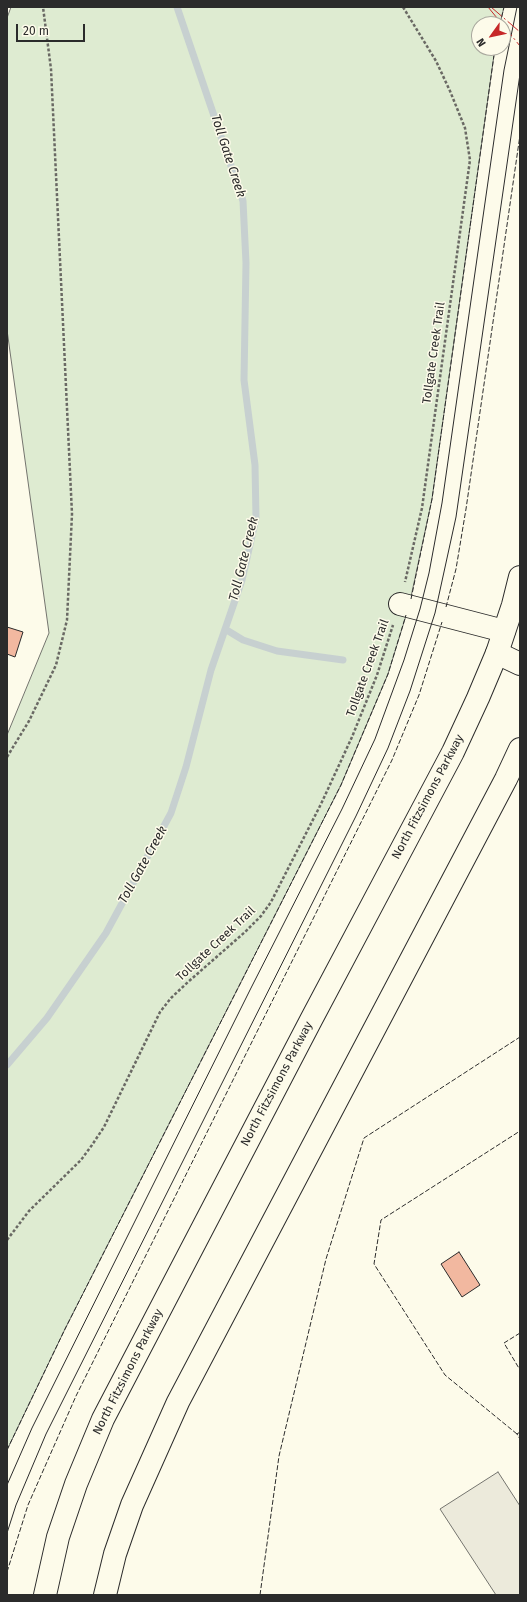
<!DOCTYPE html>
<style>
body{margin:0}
#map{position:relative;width:527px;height:1602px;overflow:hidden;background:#fdfbea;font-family:"Fira Sans",sans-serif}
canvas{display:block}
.frame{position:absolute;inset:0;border:8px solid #2b2b2b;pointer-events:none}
.north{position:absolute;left:471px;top:16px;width:40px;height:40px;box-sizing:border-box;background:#fdfbea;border:1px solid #a9a89e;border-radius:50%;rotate:237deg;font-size:11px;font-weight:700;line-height:16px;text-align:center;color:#2b2b2b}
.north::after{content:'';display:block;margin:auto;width:14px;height:18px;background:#c62828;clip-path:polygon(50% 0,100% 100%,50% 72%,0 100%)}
.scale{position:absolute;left:16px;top:24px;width:69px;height:18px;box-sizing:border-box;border:2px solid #2b2b2b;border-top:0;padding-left:5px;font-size:12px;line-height:14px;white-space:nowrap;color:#2b2b2b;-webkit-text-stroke:3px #fdfbea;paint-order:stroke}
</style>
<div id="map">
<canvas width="527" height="1602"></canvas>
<div class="frame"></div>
<div class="north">N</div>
<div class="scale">20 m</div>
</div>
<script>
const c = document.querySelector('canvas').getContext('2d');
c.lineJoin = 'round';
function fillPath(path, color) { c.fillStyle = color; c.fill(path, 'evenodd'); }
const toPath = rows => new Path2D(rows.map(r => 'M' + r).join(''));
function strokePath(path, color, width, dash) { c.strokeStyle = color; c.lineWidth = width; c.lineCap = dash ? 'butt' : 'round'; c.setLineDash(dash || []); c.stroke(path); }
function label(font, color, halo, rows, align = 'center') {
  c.font = font + ' "Fira Sans",sans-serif'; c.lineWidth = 3; c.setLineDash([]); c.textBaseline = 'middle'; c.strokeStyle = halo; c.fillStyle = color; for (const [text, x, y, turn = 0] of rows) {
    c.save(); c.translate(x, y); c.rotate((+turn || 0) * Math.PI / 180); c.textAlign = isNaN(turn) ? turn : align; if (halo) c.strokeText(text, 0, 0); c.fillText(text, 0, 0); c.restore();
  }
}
const green = toPath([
 [11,7,504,7,500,24,479,24,479,48,495,48,432,499,409,606,388,674,341,785,65,1329,7,1450,7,735,49,633,7,330,7,18,11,7]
]);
fillPath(green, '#deebd1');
strokePath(green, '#74746e', 1);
const parking = toPath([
 [498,1472,520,1506,520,1595,496,1595,440,1509,498,1472]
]);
fillPath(parking, '#eceadb');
strokePath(parking, '#74746e', 1);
strokePath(toPath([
 [225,629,243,640,277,651,343,660],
 [7,1065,47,1018,106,933,171,813,186,767,211,670,242,580,256,518,255,465,244,380,246,263,243,201,177,7]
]), '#c7d0d0', 7);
const building = toPath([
 [7,627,23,632,15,657,7,654,7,627],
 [459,1252,480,1285,462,1297,441,1264,459,1252]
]);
fillPath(building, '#f2b8a0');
strokePath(building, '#2b2b2b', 1);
const minor = toPath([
 [400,604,504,631],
 [497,653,520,664]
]);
const major = toPath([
 [45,1595,58,1537,76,1484,103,1419,311,1020,453,752,478,698,497,653,513,605,520,577],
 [105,1595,115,1554,132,1505,178,1402,506,779,520,749]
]);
strokePath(minor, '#2b2b2b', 24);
strokePath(major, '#2b2b2b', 24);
strokePath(toPath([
 [403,7,436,61,450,91,465,128,470,160,422,508,405,582],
 [7,757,29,721,56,665,67,620,72,514,51,69,43,7],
 [7,1240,29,1211,81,1160,92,1145,104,1127,160,1012,171,998,188,982,245,932,261,916,271,902,321,804,352,737,377,675,393,625]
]), '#6a6964', 2.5, [3, 2]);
strokePath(minor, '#fdfbea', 22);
strokePath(major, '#fdfbea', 22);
strokePath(toPath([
 [7,1485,32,1428,251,988,342,809,375,739,404,660,420,609,429,573,442,503,504,70,517,7],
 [7,1533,16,1505,46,1434,356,816,388,748,410,691,435,613,456,517,520,74]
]), '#2b2b2b', 1);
strokePath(toPath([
 [500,24,504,7],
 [411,599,432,499,495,48],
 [446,607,456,569,466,509,520,135],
 [520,1333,504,1343,520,1370],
 [520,1432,517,1434,520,1439],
 [517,1434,445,1375,374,1264,381,1220,520,1131],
 [7,1450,65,1329,341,785,388,674,406,615],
 [7,1572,28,1505,76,1396,392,760,419,695,442,622],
 [260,1595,279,1456,326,1259,364,1138,520,1037]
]), '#2b2b2b', 1, [5, 2]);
strokePath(toPath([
 [488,7,502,24],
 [491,7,520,32],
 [503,25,520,46]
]), '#c62828', 1, [14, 3, 2, 3]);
label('12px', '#2b2b2b', '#fdfbea', [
 ["Tollgate Creek Trail",434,353,-82],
 ["Tollgate Creek Trail",368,668,-70],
 ["North Fitzsimons Parkway",428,797,-62],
 ["Tollgate Creek Trail",216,944,-43],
 ["North Fitzsimons Parkway",277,1084,-62],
 ["North Fitzsimons Parkway",128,1372,-63]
]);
label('italic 13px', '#2b2b2b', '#fdfbea', [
 ["Toll Gate Creek",228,156,72],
 ["Toll Gate Creek",244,559,-76],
 ["Toll Gate Creek",143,865,-61]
]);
</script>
